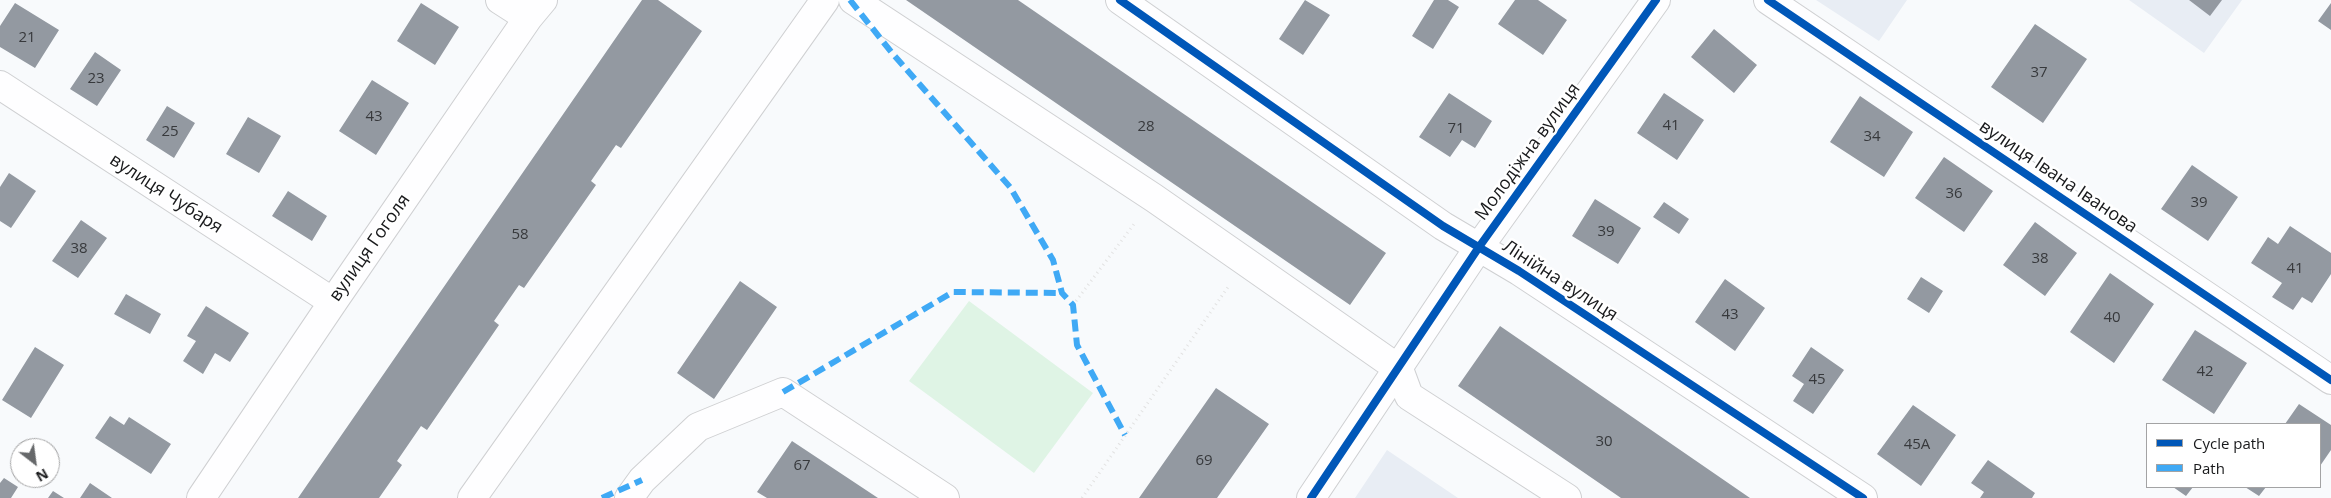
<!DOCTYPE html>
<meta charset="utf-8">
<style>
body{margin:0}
#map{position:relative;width:2331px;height:498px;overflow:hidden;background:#f8fafc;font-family:"Open Sans",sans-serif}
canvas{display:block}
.legend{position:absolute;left:2146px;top:423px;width:175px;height:65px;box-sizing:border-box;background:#fff;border:1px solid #a3a3a4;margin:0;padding:6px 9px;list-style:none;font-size:15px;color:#18191b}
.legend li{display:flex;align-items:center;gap:10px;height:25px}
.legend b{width:25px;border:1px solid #a3a3a4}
.north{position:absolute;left:10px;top:438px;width:50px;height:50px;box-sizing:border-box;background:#fff;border:1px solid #a3a3a4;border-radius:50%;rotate:150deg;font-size:14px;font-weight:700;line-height:20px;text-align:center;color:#18191b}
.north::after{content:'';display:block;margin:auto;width:18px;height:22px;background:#66686a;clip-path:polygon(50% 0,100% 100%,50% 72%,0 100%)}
</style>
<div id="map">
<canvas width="2331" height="498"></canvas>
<ul class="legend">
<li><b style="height:6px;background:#0057b8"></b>Cycle path</li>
<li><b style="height:6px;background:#3fa9f5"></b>Path</li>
</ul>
<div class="north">N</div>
</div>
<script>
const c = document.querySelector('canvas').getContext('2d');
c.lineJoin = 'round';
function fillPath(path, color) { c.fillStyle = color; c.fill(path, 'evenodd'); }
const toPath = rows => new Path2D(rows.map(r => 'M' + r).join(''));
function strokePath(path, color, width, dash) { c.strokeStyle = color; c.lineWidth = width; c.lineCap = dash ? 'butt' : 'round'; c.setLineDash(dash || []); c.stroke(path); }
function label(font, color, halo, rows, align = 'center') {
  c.font = font + ' "Open Sans",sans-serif'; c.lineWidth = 5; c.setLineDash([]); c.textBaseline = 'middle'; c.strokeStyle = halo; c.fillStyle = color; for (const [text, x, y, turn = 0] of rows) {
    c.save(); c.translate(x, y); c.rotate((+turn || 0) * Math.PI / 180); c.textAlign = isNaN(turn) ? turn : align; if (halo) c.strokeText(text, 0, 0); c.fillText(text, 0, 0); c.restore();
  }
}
fillPath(toPath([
 [1816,0,1907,0,1879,41],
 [2129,0,2242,0,2204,53],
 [1387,450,1458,498,1355,498]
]), '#e8edf4');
fillPath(toPath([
 [969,301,1093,393,1034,473,909,381]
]), '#dff4e5');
fillPath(toPath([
 [642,0,658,0,702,31,621,148,616,145,591,181,596,185,524,288,519,285,494,321,499,325,427,430,421,426,397,461,402,465,379,498,298,498],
 [906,0,1018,0,1386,253,1350,305],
 [1305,0,1330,15,1303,55,1279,39],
 [1434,0,1448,0,1459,7,1433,49,1412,36],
 [1515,0,1538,0,1567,20,1543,55,1498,24],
 [2189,0,2222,0,2210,16],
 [15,3,59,30,35,68,0,47,0,26],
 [421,3,459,27,435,65,397,41],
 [2331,3,2331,30,2318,21],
 [2035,24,2087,59,2043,123,1991,87],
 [1714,29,1757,65,1734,93,1691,57],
 [95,52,121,70,97,106,70,89],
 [372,80,409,103,376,155,339,131],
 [1449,93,1492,121,1475,148,1462,140,1450,157,1419,137],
 [1664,93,1704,120,1677,160,1637,133],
 [1860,96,1913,132,1884,177,1830,142],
 [167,106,195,123,174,158,146,140],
 [248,117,281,136,259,173,226,154],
 [1944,157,1993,191,1964,232,1915,198],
 [2192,165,2238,197,2208,241,2161,209],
 [9,173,36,191,11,228,0,221,0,187],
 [288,191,327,216,312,241,272,216],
 [1595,199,1641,228,1618,264,1572,236],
 [1664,202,1689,219,1679,234,1653,217],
 [81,220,107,238,78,278,52,261],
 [2035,222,2077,253,2045,296,2003,265],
 [2290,226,2331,253,2331,274,2312,303,2302,297,2293,310,2272,297,2282,283,2251,263,2268,237,2278,244],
 [2110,273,2154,304,2114,363,2070,332],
 [1921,277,1943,291,1929,313,1907,299],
 [1725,279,1765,308,1735,351,1695,322],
 [740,281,777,307,714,399,677,373],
 [126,294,161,314,150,334,114,314],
 [206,306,249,333,230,362,215,353,203,374,183,361,196,341,187,336],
 [1500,326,1750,498,1621,498,1458,386],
 [2195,330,2247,363,2214,414,2162,380],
 [35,347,64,365,31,418,2,400],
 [1811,347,1844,370,1813,414,1793,401,1804,384,1792,376],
 [1216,388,1269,424,1217,498,1139,498],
 [2299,404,2331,425,2331,450,2320,466,2320,424,2285,424],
 [1913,405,1956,435,1921,486,1877,454],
 [110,416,124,425,129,417,171,444,151,474,95,438],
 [792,441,878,498,767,498,757,492],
 [1988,460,2035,493,2032,498,1980,498,1984,492,1971,483],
 [4,478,18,487,11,498,0,498,0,483],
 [90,483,112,498,80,498],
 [2173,487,2193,487,2186,496],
 [2245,487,2266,487,2259,496],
 [53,491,64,498,48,498]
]), '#9399a1');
const minor = toPath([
 [500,0,528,18],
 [853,0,1154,198,1246,262,1399,369,1409,396,1567,498],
 [1120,0,1443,226,1519,271,1863,498],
 [1768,0,2331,380],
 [0,85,333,302],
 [201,498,333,302,528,18,543,0],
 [472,498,825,0],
 [629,498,642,480,698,427,783,392,945,498],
 [1311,498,1479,247,1656,0]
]);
strokePath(minor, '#cfd0d2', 30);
strokePath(toPath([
 [1073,305,1134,224],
 [1082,498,1228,287]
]), '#e2e2e2', 3, [1, 4]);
strokePath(minor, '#fefeff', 28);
strokePath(toPath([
 [850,0,892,53,1010,187,1053,260,1062,293,1073,305,1077,345,1125,435],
 [783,392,953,292,1062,293],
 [602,498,642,480]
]), '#3fa9f5', 6, [12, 6]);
strokePath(toPath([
 [1120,0,1443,226,1519,271,1863,498],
 [1768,0,2331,380],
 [1311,498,1479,247,1656,0]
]), '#0057b8', 8);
label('15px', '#37393c', null, [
 ["21",27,38],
 ["37",2039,73],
 ["23",96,79],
 ["43",374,117],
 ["41",1671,126],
 ["28",1146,127],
 ["71",1456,129],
 ["25",170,132],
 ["34",1872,137],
 ["36",1954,194],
 ["39",2199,203],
 ["39",1606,232],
 ["58",520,235],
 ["38",79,249],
 ["38",2040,259],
 ["41",2295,269],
 ["43",1730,315],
 ["40",2112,318],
 ["42",2205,372],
 ["45",1817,380],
 ["30",1604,442],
 ["45А",1917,445],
 ["69",1204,461],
 ["67",802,466]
]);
label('18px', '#18191b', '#fff', [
 ["Молодіжна вулиця",1528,152,-54],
 ["вулиця Івана Іванова",2058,177,34],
 ["вулиця Чубаря",166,194,33],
 ["вулиця Гоголя",370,248,-55],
 ["Лінійна вулиця",1560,281,33]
]);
</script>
